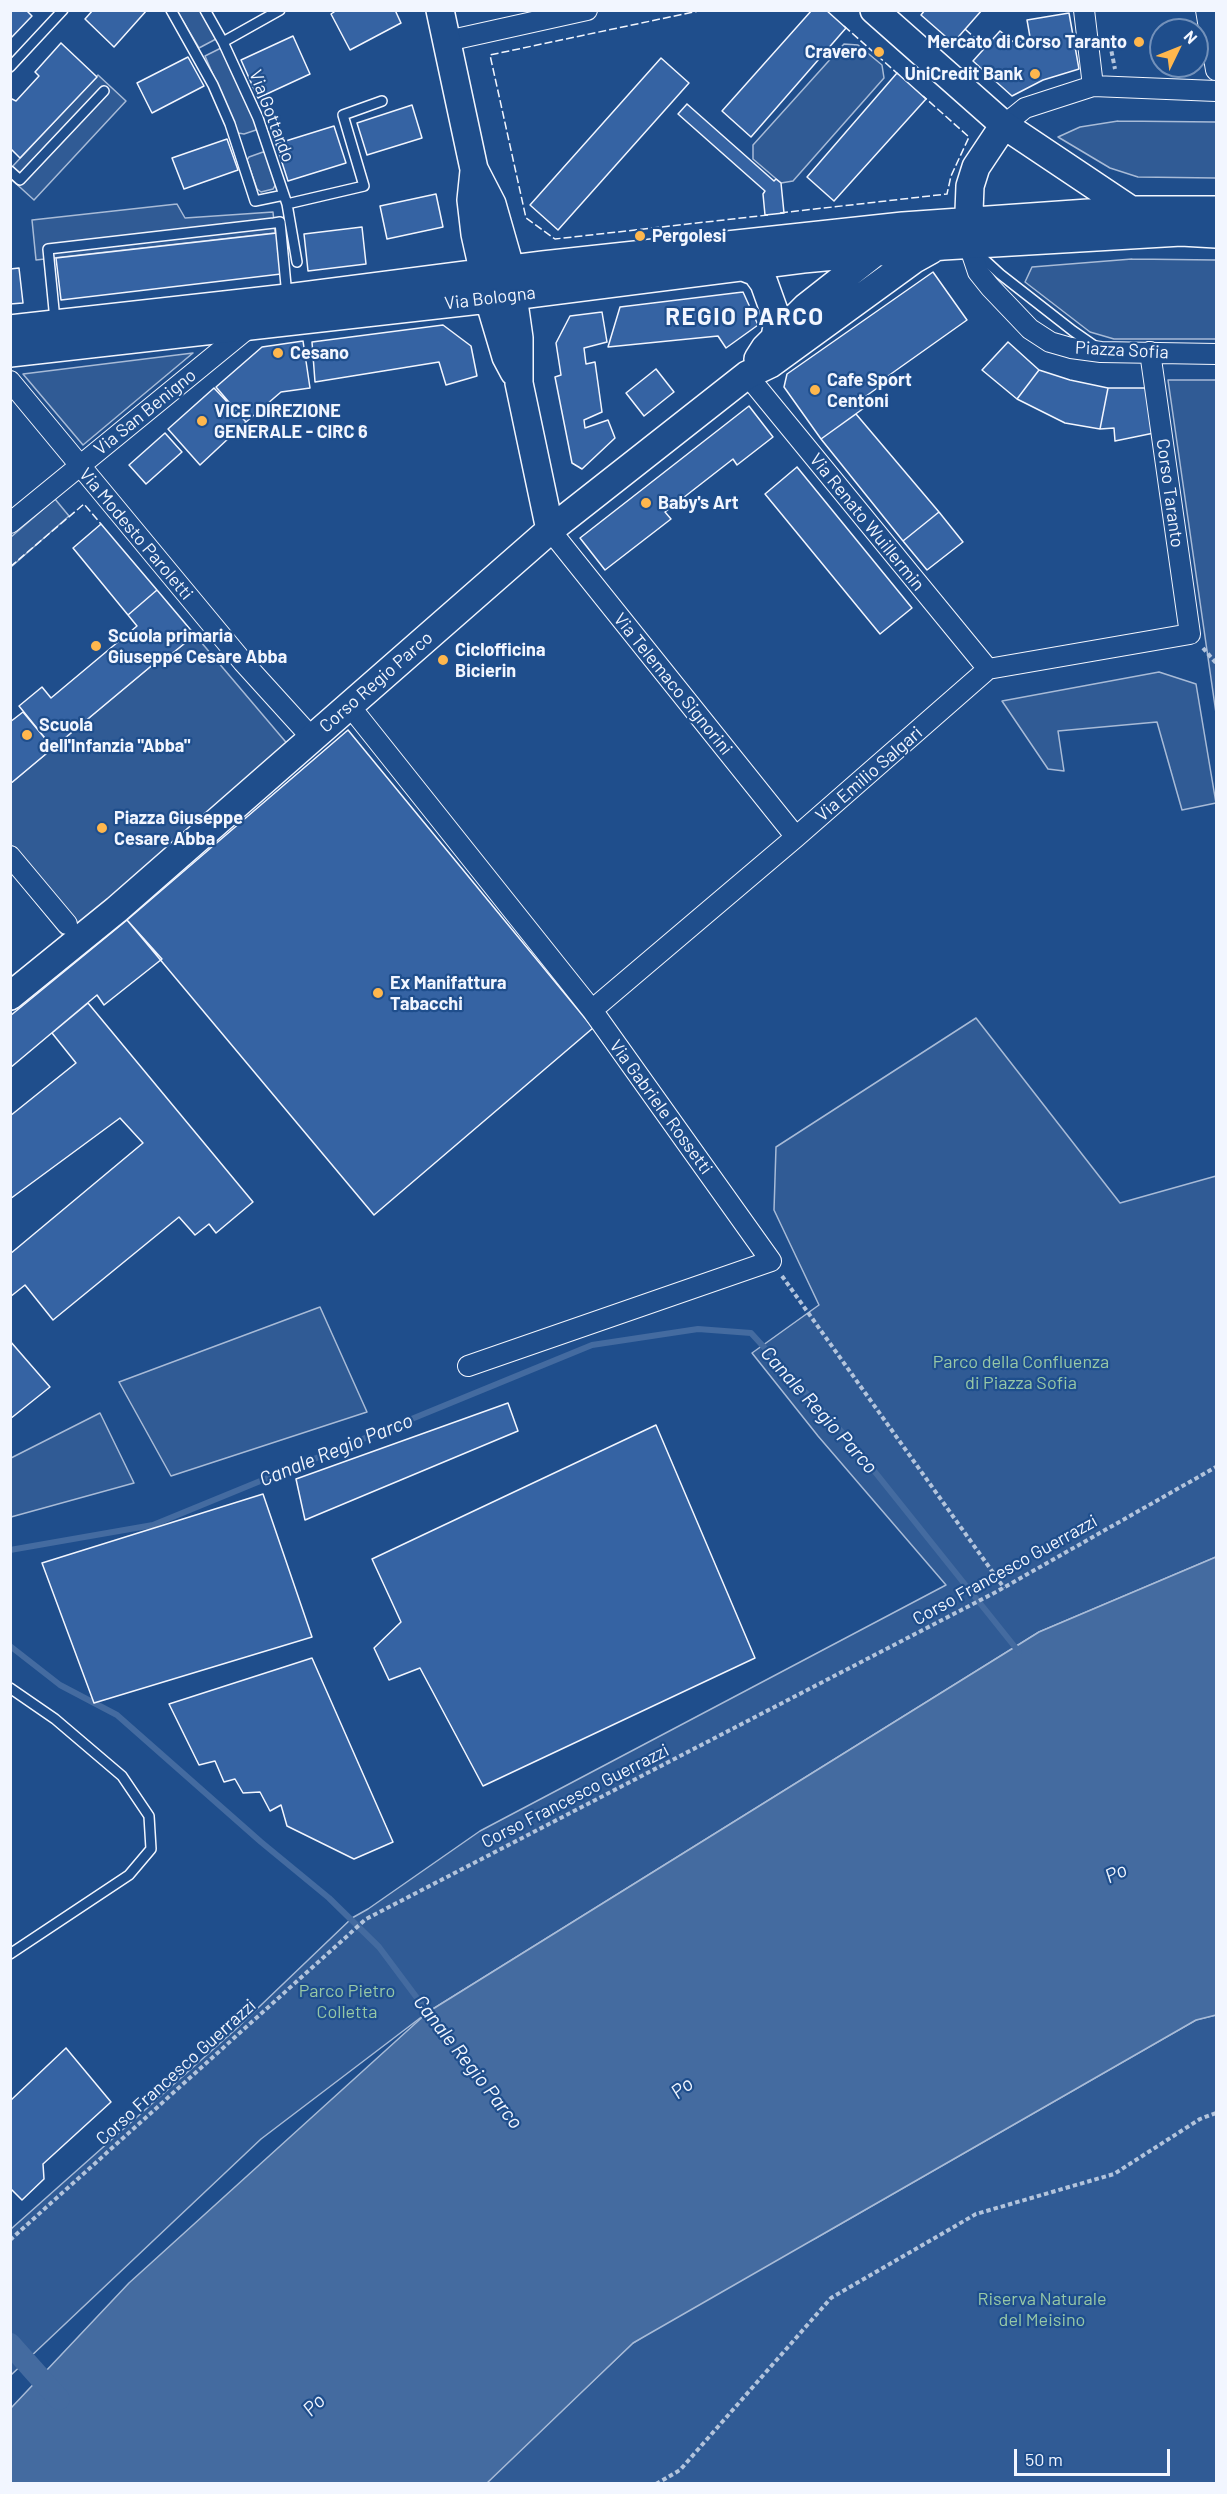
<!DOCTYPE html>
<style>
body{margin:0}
#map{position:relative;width:1227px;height:2494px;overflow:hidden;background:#1f4e8c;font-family:Barlow,sans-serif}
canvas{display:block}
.frame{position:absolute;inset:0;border:12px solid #f2f6ff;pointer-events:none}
.north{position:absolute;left:1149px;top:18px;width:60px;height:60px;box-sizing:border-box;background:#1f4e8c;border:2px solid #7391ba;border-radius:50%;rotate:47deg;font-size:16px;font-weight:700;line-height:24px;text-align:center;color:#f2f6ff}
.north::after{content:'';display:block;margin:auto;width:21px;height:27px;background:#ffb74d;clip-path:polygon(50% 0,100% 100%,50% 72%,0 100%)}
.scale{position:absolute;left:1014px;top:2449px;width:156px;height:27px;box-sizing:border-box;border:3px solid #f2f6ff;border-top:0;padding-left:8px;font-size:18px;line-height:21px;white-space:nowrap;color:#f2f6ff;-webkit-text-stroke:4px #1f4e8c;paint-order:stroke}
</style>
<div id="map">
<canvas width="1227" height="2494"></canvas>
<div class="frame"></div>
<div class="north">N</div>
<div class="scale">50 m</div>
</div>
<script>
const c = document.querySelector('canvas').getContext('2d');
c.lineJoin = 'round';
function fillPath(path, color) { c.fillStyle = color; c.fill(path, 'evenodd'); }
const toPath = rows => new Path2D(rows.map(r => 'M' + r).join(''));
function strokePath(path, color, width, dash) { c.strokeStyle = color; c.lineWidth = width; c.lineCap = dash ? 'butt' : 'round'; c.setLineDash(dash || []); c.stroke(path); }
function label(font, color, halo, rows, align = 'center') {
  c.font = font + ' Barlow,sans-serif'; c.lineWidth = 4.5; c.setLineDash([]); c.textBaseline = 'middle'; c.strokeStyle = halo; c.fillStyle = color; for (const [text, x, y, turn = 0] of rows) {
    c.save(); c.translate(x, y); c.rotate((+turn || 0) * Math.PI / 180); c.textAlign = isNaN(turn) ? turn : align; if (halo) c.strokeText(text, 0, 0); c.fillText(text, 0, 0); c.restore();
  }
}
const built = toPath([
 [177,11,200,11,216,39,199,48,177,11],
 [844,44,858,45,882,65,884,78,793,181,781,183,753,159,753,145,844,44],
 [221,48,257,125,256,130,244,134,238,133,205,56,221,48],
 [98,75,126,101,34,200,11,179,11,168,98,75],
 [1118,121,1216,122,1216,178,1138,177,1110,168,1058,137,1080,127,1118,121],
 [263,152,267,153,276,184,273,189,261,192,257,189,247,160,249,157,263,152],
 [177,204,185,218,273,212,275,233,36,260,32,220,177,204],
 [1132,259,1216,260,1216,339,1114,339,1090,332,1025,282,1032,267,1132,259],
 [193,353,83,445,23,374,193,353],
 [1168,380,1216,380,1216,713,1168,380],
 [55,499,69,516,11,567,11,537,55,499],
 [195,635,290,747,64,937,11,872,10,784,162,657,164,660,195,635],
 [1159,672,1196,684,1216,803,1182,810,1157,722,1058,731,1064,771,1048,769,1002,701,1159,672],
 [976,1018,1120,1203,1216,1176,1216,1557,1039,1632,428,2012,261,2139,11,2375,11,2229,236,2029,352,1918,368,1909,480,1831,946,1585,818,1436,752,1353,819,1305,774,1210,776,1147,976,1018],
 [320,1307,367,1412,171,1476,119,1382,320,1307],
 [100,1413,134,1483,11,1517,11,1458,100,1413],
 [1216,2015,1216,2483,484,2484,633,2343,727,2283,816,2238,1196,2020,1216,2015]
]);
fillPath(built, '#305b95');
strokePath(built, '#a8bbd7', 1.5);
const water = toPath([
 [1216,1557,1216,2015,1196,2020,633,2343,487,2483,11,2483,11,2408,129,2283,428,2012,1039,1632,1216,1557]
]);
fillPath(water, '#446ba0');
strokePath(water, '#a8bbd7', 1.5);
strokePath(toPath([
 [10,1550,153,1525,592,1345,698,1329,751,1333,851,1442,1019,1652],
 [10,1646,60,1685,117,1715,261,1842,329,1898,379,1947,432,2018]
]), '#446ba0', 6);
strokePath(toPath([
 [10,2344,59,2399]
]), '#446ba0', 22);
const building = toPath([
 [10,10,26,10,32,16,10,39,10,10],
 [93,10,147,10,114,47,85,19,93,10],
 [337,10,395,10,401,23,350,50,331,14,337,10],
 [812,10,826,10,846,28,751,137,722,111,812,10],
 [925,10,982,10,953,43,921,15,925,10],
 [1069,13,1079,69,1043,80,1012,96,973,61,1000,31,1016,44,1030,37,1027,20,1069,13],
 [293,36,310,74,258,98,241,60,293,36],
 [61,43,97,77,20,158,10,148,10,98,16,101,39,76,35,72,61,43],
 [188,57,204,86,152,113,137,83,188,57],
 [661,58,689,83,558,230,530,205,661,58],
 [897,73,926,99,834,201,807,177,897,73],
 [687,104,774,181,776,179,781,183,784,213,765,215,763,194,765,191,678,114,687,104],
 [412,105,422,138,367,155,357,123,412,105],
 [334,126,346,163,288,181,276,144,334,126],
 [227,139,238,170,184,189,172,158,227,139],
 [436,194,443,227,387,239,380,206,436,194],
 [362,227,366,264,308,271,304,234,362,227],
 [277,233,281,274,61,300,56,258,277,233],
 [19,268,23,303,10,304,10,269,19,268],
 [933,272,967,320,888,376,890,379,859,401,864,408,821,439,784,387,787,374,933,272],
 [743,292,758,325,726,348,718,336,608,347,620,307,743,292],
 [602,312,607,342,584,348,586,364,595,362,602,412,584,420,585,428,608,420,615,438,582,469,572,463,555,377,561,375,556,343,570,316,602,312],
 [443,325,471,346,477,376,446,385,439,362,315,382,312,342,443,325],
 [303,341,310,388,281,392,246,422,216,387,262,347,303,341],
 [1008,342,1039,370,1017,399,982,370,1008,342],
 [656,369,674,392,644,416,626,393,656,369],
 [1039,370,1070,380,1108,388,1100,429,1065,423,1017,399,1039,370],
 [214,388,246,422,200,465,168,429,214,388],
 [1108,388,1146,388,1154,433,1115,441,1114,428,1100,429,1108,388],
 [749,406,773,437,737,465,733,459,665,512,671,519,605,570,580,538,749,406],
 [856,414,939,512,903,541,821,439,856,414],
 [165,433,182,452,146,484,129,465,165,433],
 [797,467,912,608,880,634,765,494,797,467],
 [939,512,963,542,927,570,903,541,939,512],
 [101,524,157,590,128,615,73,548,101,524],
 [157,590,195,635,164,660,162,657,53,748,19,706,42,687,51,698,137,626,128,615,157,590],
 [23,712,53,748,10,784,10,722,23,712],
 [348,730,593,1028,374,1215,127,920,348,730],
 [127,920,162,959,104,1005,97,995,10,1068,10,1016,127,920],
 [88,1003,253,1202,216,1233,209,1224,195,1235,179,1217,53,1320,25,1285,10,1297,10,1254,143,1143,120,1118,10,1199,10,1116,76,1063,52,1033,88,1003],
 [10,1341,50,1387,10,1419,10,1341],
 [508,1403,518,1431,305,1520,296,1479,508,1403],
 [656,1425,755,1658,483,1786,420,1668,389,1680,374,1648,401,1622,372,1559,656,1425],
 [263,1494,312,1637,94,1703,42,1563,263,1494],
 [312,1658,393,1842,354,1859,287,1826,281,1805,270,1811,260,1792,243,1793,235,1779,224,1782,215,1761,199,1765,169,1704,312,1658],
 [66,2048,111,2102,43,2164,44,2179,22,2200,10,2188,10,2101,66,2048]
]);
fillPath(building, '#3563a3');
strokePath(building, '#f2f6ff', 1.5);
const lane = toPath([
 [171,10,213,85,230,124,255,201,284,195],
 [205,10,223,42,258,118,287,204,297,262],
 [223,42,280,10],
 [10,67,63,10],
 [10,171,20,180,104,91],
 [287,204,364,186,343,115,382,101],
 [975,251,1000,274,1073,331,1096,347],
 [55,320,48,249,274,223,280,222,287,296],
 [10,1688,55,1719,122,1776,149,1816,151,1849,129,1875,10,1954]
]);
const street = toPath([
 [1084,10,1093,86],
 [1206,10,1216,70],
 [447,41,587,10],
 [1004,125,1025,108,1093,86,1216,91],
 [969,245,978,272,990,287,1030,329,1050,342,1071,348,1101,352,1216,354],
 [747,375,988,669],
 [10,381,243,662,312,738],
 [10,523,252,325],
 [550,530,796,837],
 [349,705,592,1010,771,1261,468,1366],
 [10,856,67,924],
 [592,1010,796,837,988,669,1190,634,1150,352]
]);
const secondary = toPath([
 [440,10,474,169,492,204,508,260,519,338,519,383,550,530],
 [874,10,1004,125,1131,210],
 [474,171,471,200,475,234,492,310,506,357,514,372],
 [968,237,970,186,976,167,1004,125],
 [743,267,756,272,764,283,778,322,775,337],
 [10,329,287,298,543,265,903,226,1131,210,1216,210],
 [10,353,489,299,803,259,943,246,1181,232,1216,234],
 [758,359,765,348,806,307,876,252],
 [10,996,116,910,550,530,747,375,770,364,913,260,931,250]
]);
strokePath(lane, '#f2f6ff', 12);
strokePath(street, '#f2f6ff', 22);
strokePath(secondary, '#f2f6ff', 30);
strokePath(toPath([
 [1110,44,1115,69],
 [1203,648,1216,663],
 [782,1276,1004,1588],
 [10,2240,366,1919,996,1592,1216,1467],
 [656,2484,680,2470,831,2298,976,2214,1114,2174,1200,2119,1216,2113]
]), '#b3c4dc', 4, [4.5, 3]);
strokePath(lane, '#1f4e8c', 9);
strokePath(street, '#1f4e8c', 20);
strokePath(secondary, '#1f4e8c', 27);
strokePath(toPath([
 [703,10,490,55,526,218,555,239,768,215],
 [844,26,898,74],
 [965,29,985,47],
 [780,213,947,194,951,176,969,137,923,96],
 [10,567,84,504,101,524]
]), '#f2f6ff', 1.5, [8, 3]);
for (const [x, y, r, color] of [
 [1139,42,6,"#ffb74d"],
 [879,52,6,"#ffb74d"],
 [1035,74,6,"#ffb74d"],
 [640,236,6,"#ffb74d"],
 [278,353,6,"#ffb74d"],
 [815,390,6,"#ffb74d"],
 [202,421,6,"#ffb74d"],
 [646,503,6,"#ffb74d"],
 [96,646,6,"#ffb74d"],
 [443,660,6,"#ffb74d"],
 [27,735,6,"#ffb74d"],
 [102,828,6,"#ffb74d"],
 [378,993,6,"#ffb74d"]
]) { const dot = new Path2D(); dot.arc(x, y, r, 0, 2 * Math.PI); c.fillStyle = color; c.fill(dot); strokePath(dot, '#1f4e8c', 2); }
label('bold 18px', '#f2f6ff', '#1f4e8c', [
 ["Mercato di Corso Taranto",1127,42,"right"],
 ["Cravero",867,52,"right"],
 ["UniCredit Bank",1023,74,"right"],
 ["Pergolesi",652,236],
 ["Cesano",290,353],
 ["Cafe Sport",827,380],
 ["Centoni",827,401],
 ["VICE DIREZIONE",214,411],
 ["GENERALE - CIRC 6",214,432],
 ["Baby's Art",658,503],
 ["Scuola primaria",108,636],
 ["Giuseppe Cesare Abba",108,657],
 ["Ciclofficina",455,650],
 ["Bicierin",455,671],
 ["Scuola",39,725],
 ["dell'Infanzia \"Abba\"",39,746],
 ["Piazza Giuseppe",114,818],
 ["Cesare Abba",114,839],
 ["Ex Manifattura",390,983],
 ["Tabacchi",390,1004]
], 'left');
label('18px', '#f2f6ff', '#1f4e8c', [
 ["Via Gottardo",272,116,69],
 ["Via Bologna",490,298,-7],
 ["Piazza Sofia",1122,350,3],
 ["Via San Benigno",145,412,-39],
 ["Corso Taranto",1170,493,82],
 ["Via Renato Wuillermin",867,522,51],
 ["Via Modesto Paroletti",136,534,50],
 ["Corso Regio Parco",376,682,-41],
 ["Via Telemaco Signorini",673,684,51],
 ["Via Emilio Salgari",869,774,-41],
 ["Via Gabriele Rossetti",661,1107,54],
 ["Corso Francesco Guerrazzi",1005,1570,-29],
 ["Corso Francesco Guerrazzi",575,1796,-27],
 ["Corso Francesco Guerrazzi",176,2072,-42]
]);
label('18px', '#97c8a6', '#1f4e8c', [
 ["Parco della Confluenza",1021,1362],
 ["di Piazza Sofia",1021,1383],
 ["Parco Pietro",347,1991],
 ["Colletta",347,2012],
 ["Riserva Naturale",1042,2299],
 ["del Meisino",1042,2320]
]);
label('italic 20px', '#f2f6ff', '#1f4e8c', [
 ["Canale Regio Parco",819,1410,48],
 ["Canale Regio Parco",336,1450,-22],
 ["Po",1116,1873,-25],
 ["Canale Regio Parco",468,2062,52],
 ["Po",682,2088,-39],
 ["Po",314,2405,-45]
]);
c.letterSpacing = '1.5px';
label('bold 24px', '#f2f6ff', '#1f4e8c', [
 ["REGIO PARCO",745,317]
]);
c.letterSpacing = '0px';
</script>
